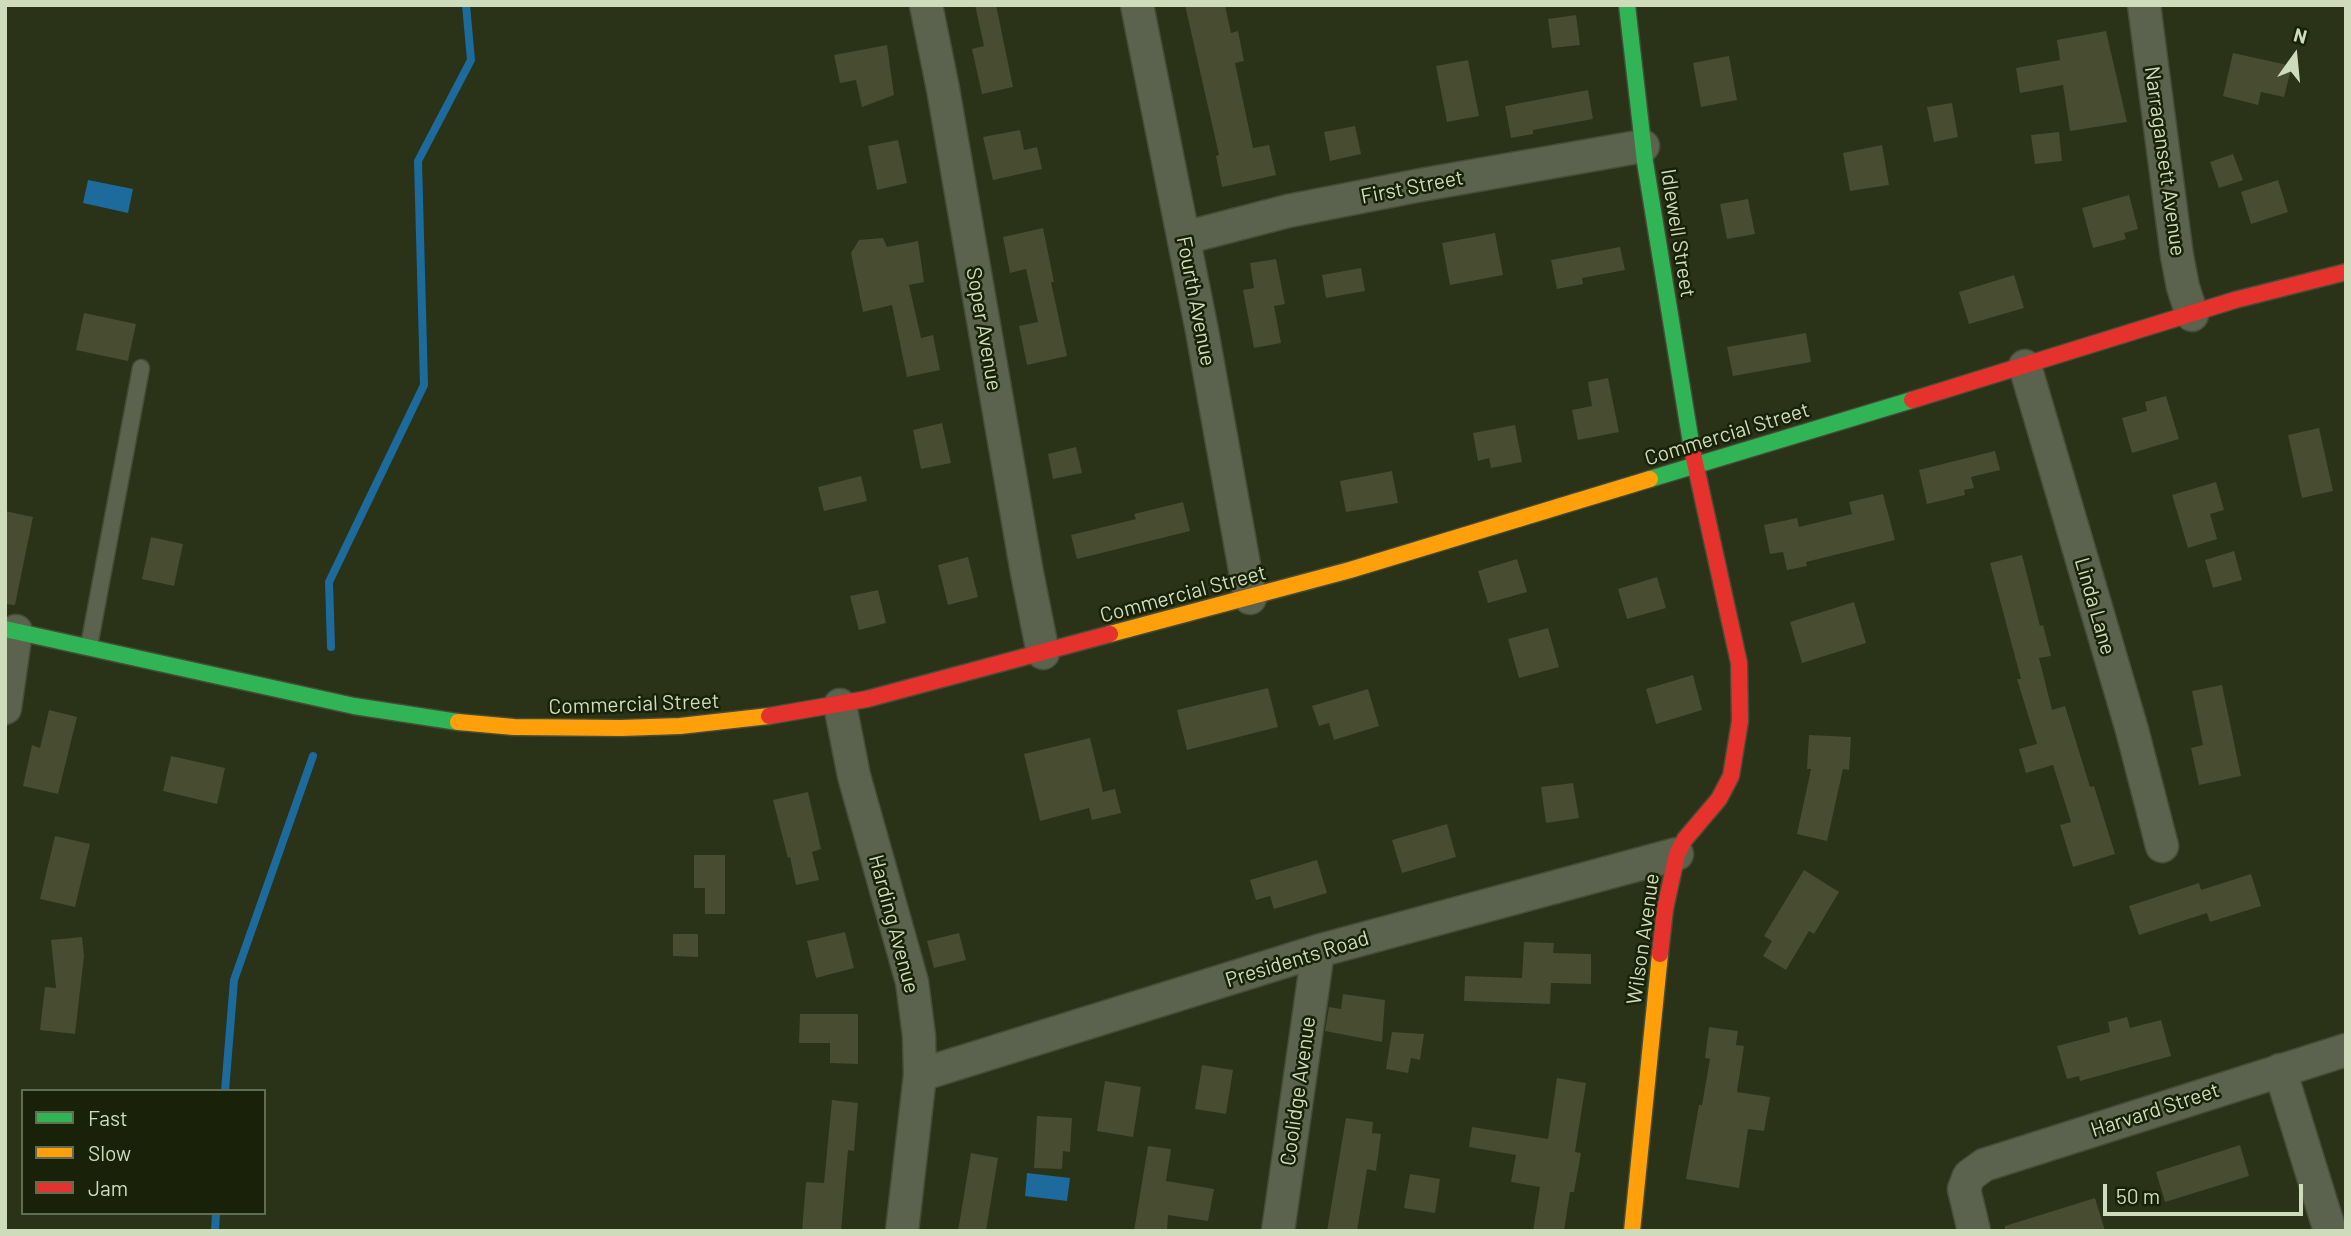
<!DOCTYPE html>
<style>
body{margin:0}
#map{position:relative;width:2351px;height:1236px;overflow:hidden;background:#2a3218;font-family:Barlow,sans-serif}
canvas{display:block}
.frame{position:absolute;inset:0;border:7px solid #cfdcbc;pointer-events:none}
.legend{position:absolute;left:21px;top:1089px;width:245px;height:126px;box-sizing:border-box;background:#192208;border:2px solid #626c50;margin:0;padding:9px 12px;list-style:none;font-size:21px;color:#cfdcbc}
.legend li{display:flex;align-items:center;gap:14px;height:35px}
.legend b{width:35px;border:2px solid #626c50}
.north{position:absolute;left:2260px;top:21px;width:70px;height:70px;-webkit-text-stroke:5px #192208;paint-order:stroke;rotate:15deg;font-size:19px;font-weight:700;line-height:28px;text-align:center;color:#cfdcbc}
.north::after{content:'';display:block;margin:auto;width:24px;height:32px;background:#cfdcbc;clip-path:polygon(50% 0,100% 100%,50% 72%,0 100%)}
.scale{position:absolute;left:2103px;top:1184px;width:200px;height:32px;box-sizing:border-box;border:4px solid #cfdcbc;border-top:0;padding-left:9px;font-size:21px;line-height:24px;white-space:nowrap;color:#cfdcbc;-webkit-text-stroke:5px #192208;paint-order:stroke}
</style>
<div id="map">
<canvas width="2351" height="1236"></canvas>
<div class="frame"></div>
<ul class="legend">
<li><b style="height:9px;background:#30b455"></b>Fast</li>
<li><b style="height:9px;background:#ff9f0a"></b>Slow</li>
<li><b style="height:9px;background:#e5322d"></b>Jam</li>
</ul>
<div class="north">N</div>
<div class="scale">50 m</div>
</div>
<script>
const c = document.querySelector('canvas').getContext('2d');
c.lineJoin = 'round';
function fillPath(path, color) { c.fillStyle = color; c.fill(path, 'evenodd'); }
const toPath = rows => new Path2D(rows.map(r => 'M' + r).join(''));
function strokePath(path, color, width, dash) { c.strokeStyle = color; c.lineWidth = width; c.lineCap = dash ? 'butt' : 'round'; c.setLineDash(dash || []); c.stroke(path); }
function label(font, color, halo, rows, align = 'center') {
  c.font = font + ' Barlow,sans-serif'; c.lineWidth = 5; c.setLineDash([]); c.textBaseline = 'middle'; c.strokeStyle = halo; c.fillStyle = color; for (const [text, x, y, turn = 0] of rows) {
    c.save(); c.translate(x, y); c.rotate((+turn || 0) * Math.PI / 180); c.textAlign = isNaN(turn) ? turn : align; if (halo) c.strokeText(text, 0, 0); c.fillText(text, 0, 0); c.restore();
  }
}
fillPath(toPath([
 [88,180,133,189,128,213,83,203],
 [1027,1173,1070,1178,1067,1201,1025,1196]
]), '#1d6a9d');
strokePath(toPath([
 [331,647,329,582,424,385,418,161,471,60,466,5],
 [225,1091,234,980,313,756],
 [215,1231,216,1213]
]), '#1d6a9d', 8);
fillPath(toPath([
 [975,5,996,5,1013,87,982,94,972,49,984,46],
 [1185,5,1225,5,1231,33,1238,31,1244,61,1235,63,1253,148,1269,145,1276,175,1222,187,1216,156,1219,155],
 [1576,15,1580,45,1552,48,1548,19],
 [2106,31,2127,122,2070,131,2063,85,2020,93,2016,68,2060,60,2057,40],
 [887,45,894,95,862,107,856,80,840,83,834,55],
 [2233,53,2292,66,2284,97,2261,92,2258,105,2223,96],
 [1729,56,1737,100,1701,107,1693,63],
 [1468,60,1479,116,1447,122,1436,66],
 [1588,90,1593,119,1533,130,1533,134,1511,138,1505,106],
 [1952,103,1958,137,1934,142,1927,107],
 [1355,126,1361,154,1330,161,1324,132],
 [1020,130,1024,150,1037,147,1042,169,993,180,983,137],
 [2059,132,2062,161,2035,164,2031,135],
 [898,140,907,183,877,190,868,146],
 [1882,145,1889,185,1850,191,1843,153],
 [2233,154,2243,180,2219,188,2210,162],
 [2278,180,2288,212,2251,224,2241,192],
 [2129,195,2138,229,2124,233,2126,239,2093,248,2082,208],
 [1748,199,1755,234,1727,239,1720,204],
 [1043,228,1054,282,1051,282,1067,356,1027,365,1019,326,1038,322,1026,269,1010,273,1003,237],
 [1495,233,1503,275,1450,285,1442,243],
 [883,238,887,247,918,241,924,282,909,285,921,338,933,335,940,370,907,377,892,305,863,312,851,253,859,240],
 [1620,247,1625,270,1582,278,1583,284,1557,289,1551,260],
 [1276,259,1285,304,1274,306,1281,343,1254,348,1243,290,1254,288,1250,263],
 [1361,268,1365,291,1326,298,1322,275],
 [2014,275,2024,308,1969,324,1959,292],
 [84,313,136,324,128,361,76,350],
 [1806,333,1811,362,1733,376,1727,347],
 [1608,378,1619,432,1578,440,1572,410,1592,406,1588,382],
 [2166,396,2179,439,2132,453,2122,418,2147,411,2145,402],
 [942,423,951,463,921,469,913,430],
 [1515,425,1522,462,1491,468,1489,458,1478,461,1473,433],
 [2319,428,2333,491,2302,498,2288,435],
 [1076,447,1082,473,1053,479,1048,454],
 [1995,451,2000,470,1971,477,1974,488,1964,490,1965,495,1927,504,1919,470],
 [1392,471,1398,503,1346,512,1340,481],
 [861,476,867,501,824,511,818,487],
 [2216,482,2224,510,2210,514,2217,539,2188,548,2172,495],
 [1883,494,1895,540,1806,562,1807,566,1787,570,1783,552,1770,554,1764,525,1797,518,1799,527,1852,514,1849,502],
 [1183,502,1190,531,1077,559,1071,535,1136,519,1134,514],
 [5,511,33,517,15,605,5,604],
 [151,537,183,544,174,586,142,579],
 [2234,551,2242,580,2213,588,2205,560],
 [2022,555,2040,626,2043,625,2051,656,2039,658,2052,710,2065,706,2090,787,2094,786,2115,854,2073,867,2060,825,2071,822,2053,765,2026,773,2019,749,2037,744,2017,679,2021,679,1990,563],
 [968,557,978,597,948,605,938,565],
 [1517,559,1527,592,1488,603,1478,571],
 [1657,577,1666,608,1627,619,1618,589],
 [878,590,886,623,859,630,850,596],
 [1854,602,1866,643,1802,663,1790,622],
 [1548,628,1559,667,1519,678,1508,639],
 [1693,675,1702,710,1656,724,1646,689],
 [2222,685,2241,776,2199,785,2191,748,2203,745,2192,691],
 [1268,688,1278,727,1187,750,1177,710],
 [1368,689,1379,726,1334,740,1329,723,1319,726,1312,706],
 [49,710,77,717,58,794,23,786,32,745,40,748],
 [1809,735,1851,737,1849,770,1843,769,1827,841,1797,834,1811,769,1807,769],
 [1090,738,1103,792,1115,789,1121,813,1092,820,1089,808,1040,821,1024,754],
 [171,756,225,768,217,804,163,791],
 [1573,783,1579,818,1546,823,1541,787],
 [808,792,821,849,812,852,819,880,796,885,790,857,788,858,773,800],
 [1447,824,1456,857,1402,873,1392,840],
 [55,836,90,844,75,907,40,899],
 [694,855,725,855,725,914,705,914,705,888,694,888],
 [1317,860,1327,893,1274,909,1270,896,1256,900,1250,880],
 [1804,870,1839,892,1814,934,1809,931,1786,970,1763,956,1772,941,1764,936],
 [2251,874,2261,906,2210,922,2207,913,2139,935,2129,906,2199,883,2201,890],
 [845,932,854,968,816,978,807,941],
 [959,933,966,960,934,968,927,941],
 [673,934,698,934,698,957,673,956],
 [82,937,84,956,75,1034,40,1030,45,987,56,988,51,940],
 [1524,942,1554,943,1553,953,1591,954,1591,984,1551,983,1550,1004,1464,1001,1465,976,1522,978],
 [1343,994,1385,1000,1382,1042,1325,1031,1329,1007,1341,1009],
 [800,1014,858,1014,858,1064,830,1063,830,1043,799,1043],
 [2127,1017,2130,1028,2161,1020,2171,1056,2080,1081,2079,1076,2067,1079,2057,1046,2110,1032,2108,1022],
 [1709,1027,1738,1031,1736,1045,1744,1046,1737,1092,1770,1097,1764,1131,1748,1129,1739,1188,1686,1179,1699,1105,1702,1105,1710,1059,1705,1058],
 [1392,1032,1424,1034,1420,1060,1411,1058,1408,1073,1386,1069],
 [1202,1065,1233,1070,1226,1114,1195,1109],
 [1557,1078,1586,1083,1575,1152,1581,1153,1574,1192,1570,1192,1564,1231,1533,1231,1540,1187,1511,1182,1516,1155,1469,1147,1472,1127,1548,1139],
 [1105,1081,1141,1087,1133,1137,1097,1131],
 [832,1100,858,1103,854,1151,848,1150,841,1231,802,1231,806,1182,824,1183],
 [1037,1116,1072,1118,1070,1152,1063,1151,1062,1169,1034,1168],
 [1346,1118,1373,1122,1372,1133,1381,1134,1376,1171,1367,1169,1357,1231,1327,1231],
 [2240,1145,2249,1176,2165,1202,2156,1172],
 [1148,1146,1171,1149,1166,1181,1214,1189,1208,1221,1168,1215,1167,1231,1134,1231],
 [971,1153,998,1158,986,1231,958,1231],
 [1410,1174,1440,1179,1435,1213,1404,1208],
 [2095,1198,2105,1231,2005,1231,2005,1226]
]), '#484c31');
const lane = toPath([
 [89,646,141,368]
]);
const street = toPath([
 [926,5,943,89,1027,573,1043,653],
 [1137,5,1202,331,1250,598],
 [2144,5,2177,256,2183,287,2192,315],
 [1184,238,1288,211,1421,185,1643,146],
 [2025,366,2132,730,2162,846],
 [840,705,854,776,912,982,919,1036,920,1075,902,1231],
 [5,708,16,631],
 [2280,1070,2330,1231],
 [920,1075,1318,951,1677,854],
 [1278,1231,1318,951],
 [1974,1231,1964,1189,1969,1176,1984,1165,2346,1050]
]);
const fast = toPath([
 [1627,5,1645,162,1692,449],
 [1650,479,1912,400],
 [5,629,354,706,458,722]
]);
const slow = toPath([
 [1110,634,1350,570,1650,479],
 [458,722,514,727,621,728,680,726,769,716],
 [1632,1231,1660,954]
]);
const jam = toPath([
 [1912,400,2235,300,2346,272],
 [769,716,867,699,1110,634],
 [1660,954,1665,909,1677,854,1685,839,1719,799,1731,776,1740,721,1739,663,1692,449]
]);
strokePath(lane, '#454c37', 19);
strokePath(street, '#454c37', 35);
strokePath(fast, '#454c37', 19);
strokePath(slow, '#454c37', 19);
strokePath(jam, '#454c37', 19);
strokePath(lane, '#5b634e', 16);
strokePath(street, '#5b634e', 32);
strokePath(fast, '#30b455', 16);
strokePath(slow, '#ff9f0a', 16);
strokePath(jam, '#e5322d', 16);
label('21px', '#cfdcbc', '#192208', [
 ["Narragansett Avenue",2165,161,82],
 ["First Street",1412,187,-11],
 ["Idlewell Street",1678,233,81],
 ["Fourth Avenue",1196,301,79],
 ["Soper Avenue",984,329,80],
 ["Commercial Street",1727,434,-17],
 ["Commercial Street",1183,594,-15],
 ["Linda Lane",2095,606,74],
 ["Commercial Street",634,704,-2],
 ["Harding Avenue",894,924,75],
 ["Wilson Avenue",1643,939,-82],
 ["Presidents Road",1297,959,-17],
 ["Coolidge Avenue",1298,1091,-82],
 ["Harvard Street",2155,1110,-18]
]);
</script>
